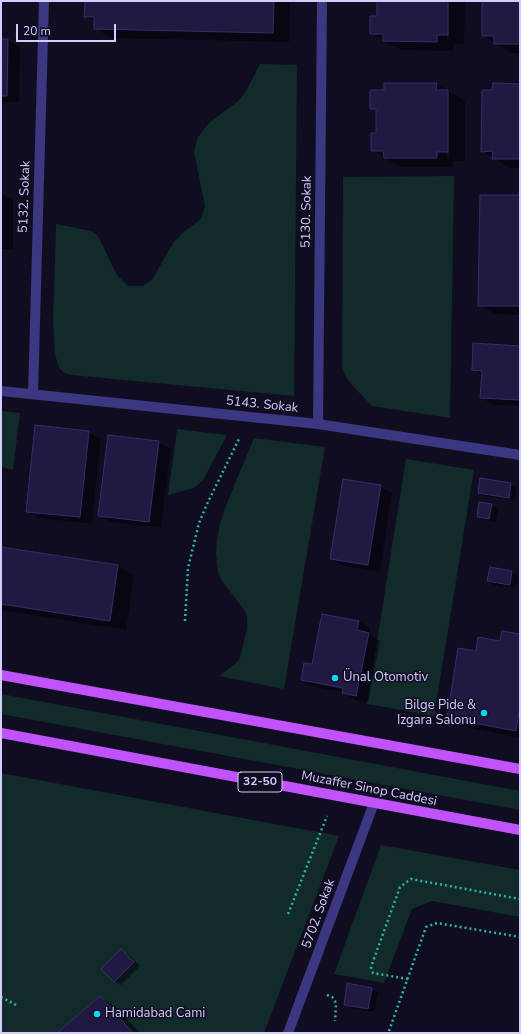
<!DOCTYPE html>
<meta charset="utf-8">
<style>
body{margin:0}
#map{position:relative;width:521px;height:1034px;overflow:hidden;background:#100d21;font-family:"Nunito Sans",sans-serif}
canvas{display:block}
.frame{position:absolute;inset:0;border:2px solid #d3ccff;pointer-events:none}
.scale{position:absolute;left:16px;top:24px;width:100px;height:18px;box-sizing:border-box;border:2px solid #d3ccff;border-top:0;padding-left:5px;font-size:12px;line-height:14px;white-space:nowrap;color:#d3ccff;-webkit-text-stroke:3px #100d21;paint-order:stroke}
</style>
<div id="map">
<canvas width="521" height="1034"></canvas>
<div class="frame"></div>
<div class="scale">20 m</div>
</div>
<script>
const c = document.querySelector('canvas').getContext('2d');
c.lineJoin = 'round';
function fillPath(path, color) { c.fillStyle = color; c.fill(path, 'evenodd'); }
const toPath = rows => new Path2D(rows.map(r => 'M' + r).join(''));
function strokePath(path, color, width, dash) { c.strokeStyle = color; c.lineWidth = width; c.lineCap = dash ? 'butt' : 'round'; c.setLineDash(dash || []); c.stroke(path); }
function label(font, color, halo, rows, align = 'center') {
  c.font = font + ' "Nunito Sans",sans-serif'; c.lineWidth = 3; c.setLineDash([]); c.textBaseline = 'middle'; c.strokeStyle = halo; c.fillStyle = color; for (const [text, x, y, turn = 0] of rows) {
    c.save(); c.translate(x, y); c.rotate((+turn || 0) * Math.PI / 180); c.textAlign = isNaN(turn) ? turn : align; if (halo) c.strokeText(text, 0, 0); c.fillText(text, 0, 0); c.restore();
  }
}
fillPath(toPath([
 [260,64,297,65,294,396,71,375,63,372,58,366,55,353,53,322,56,224,91,231,98,236,117,275,128,286,142,286,152,280,173,243,185,231,201,219,205,206,194,152,198,137,209,123,237,102,245,93],
 [454,176,450,418,372,406,352,385,346,377,342,366,343,177],
 [1,411,20,413,13,470,1,467],
 [177,429,227,435,203,480,194,488,168,495],
 [254,438,325,447,284,689,219,676,235,664,240,658,247,629,247,617,245,611,222,581,218,572,216,554,217,540,220,523,227,503],
 [406,459,474,470,434,716,367,704],
 [1,694,520,791,520,810,1,714],
 [1,773,339,836,264,1033,1,1033],
 [381,845,520,870,520,917,432,901,412,909,384,983,334,974]
]), '#102b2a');
fillPath(toPath([
 [86,1,290,1,289,42,111,38,95,28,95,22,85,16],
 [378,1,447,1,447,40,449,40,449,1,465,1,464,44,453,44,453,51,401,50,371,33,378,17],
 [483,1,520,1,520,53,511,53,483,36],
 [1,40,8,40,20,47,19,102,1,102],
 [437,84,465,101,465,161,453,161,453,167,401,167,372,150,377,134,377,112,371,108,385,91],
 [447,96,449,96,449,157,447,157],
 [520,85,520,168,510,168,482,151,493,91],
 [1,193,13,200,13,249,1,249],
 [520,196,520,315,495,314,479,305],
 [520,347,520,406,493,405,481,397,482,375,473,369],
 [88,432,101,439,92,524,39,518,27,511],
 [158,442,171,449,161,528,111,522,99,515],
 [511,484,517,488,515,501,485,496,479,492],
 [380,486,392,493,380,572,344,566,331,559],
 [492,505,498,509,496,522,484,520,478,517],
 [1,548,118,566,134,576,126,630,1,610],
 [490,568,512,572,518,575,516,588,494,585,488,581],
 [358,621,370,628,369,634,380,641,368,702,355,700,343,692,314,687,302,680,313,665],
 [520,635,520,738,465,727,448,718,476,652],
 [121,951,128,954,140,966,121,985,114,981],
 [371,989,378,992,374,1012,351,1008,345,1005],
 [100,997,116,1007,140,1033,58,1033]
]), '#0007');
const building = toPath([
 [85,1,274,1,273,33,94,29,94,17,84,17,85,1],
 [377,1,448,1,448,35,437,35,437,42,383,41,383,34,370,34,370,16,377,16,377,1],
 [482,1,520,1,520,44,494,44,494,36,482,36,482,1],
 [1,39,8,39,7,96,1,96,1,39],
 [384,83,437,83,436,90,448,90,448,152,437,152,437,158,384,158,383,151,371,151,371,133,376,133,376,109,370,109,370,90,384,90,384,83],
 [493,83,520,84,520,159,492,159,493,151,481,152,482,90,492,90,493,83],
 [480,195,520,195,520,306,478,306,480,195],
 [473,343,520,346,520,400,480,398,482,371,472,370,473,343],
 [35,425,89,431,80,517,26,512,35,425],
 [108,435,159,441,149,522,98,516,108,435],
 [480,478,511,483,509,498,478,493,480,478],
 [343,479,381,485,368,565,330,559,343,479],
 [479,502,492,504,489,519,477,517,479,502],
 [1,547,118,565,110,621,1,604,1,547],
 [490,567,512,571,510,585,487,581,490,567],
 [322,614,359,621,357,630,369,633,356,696,342,693,343,688,301,680,304,663,312,664,322,614],
 [502,631,520,634,520,706,516,731,447,718,458,648,476,651,478,637,500,641,502,631],
 [121,949,134,962,114,982,101,969,121,949],
 [347,983,372,988,368,1009,344,1005,347,983],
 [100,996,133,1033,57,1033,100,996]
]);
fillPath(building, '#221942');
strokePath(building, '#392b6e', 1);
strokePath(toPath([
 [185,621,188,568,199,523,207,504,239,439],
 [288,914,327,816],
 [408,979,373,973,371,967,400,887,411,879,520,899],
 [327,995,332,997,335,1001,336,1004,335,1021],
 [1,997,18,1006],
 [389,1031,426,927,437,923,520,937]
]), '#2db3ac', 2.5, [2, 3]);
strokePath(toPath([
 [1,391,318,424,520,455],
 [33,394,44,1],
 [318,424,322,1],
 [288,1033,374,803]
]), '#3b3780', 10);
strokePath(toPath([
 [1,675,520,769],
 [1,733,520,830]
]), '#c153ff', 10);
for (const [x, y, r, color] of [
 [335,678,4,"#00dbf7"],
 [484,713,4,"#00dbf7"],
 [97,1014,4,"#00dbf7"]
]) { const dot = new Path2D(); dot.arc(x, y, r, 0, 2 * Math.PI); c.fillStyle = color; c.fill(dot); strokePath(dot, '#100d21', 1.5); }
for (const [x, y, w] of [
 [260,782,44]
]) { const box = new Path2D(); box.roundRect(x - w / 2, y - 10, w, 20, 3); c.fillStyle = '#100d21'; c.fill(box); strokePath(box, '#d3ccff', 1); }
label('bold 12px', '#d3ccff', null, [
 ["32-50",260,782]
]);
label('13px', '#d3ccff', '#100d21', [
 ["5132. Sokak",25,197,-88],
 ["5130. Sokak",307,212,-89],
 ["5143. Sokak",262,405,6],
 ["Muzaffer Sinop Caddesi",369,789,11],
 ["5702. Sokak",319,914,-70]
]);
label('13px', '#d3ccff', '#100d21', [
 ["Ünal Otomotiv",343,678],
 ["Bilge Pide &",476,706,"right"],
 ["Izgara Salonu",476,721,"right"],
 ["Hamidabad Cami",105,1014]
], 'left');
</script>
